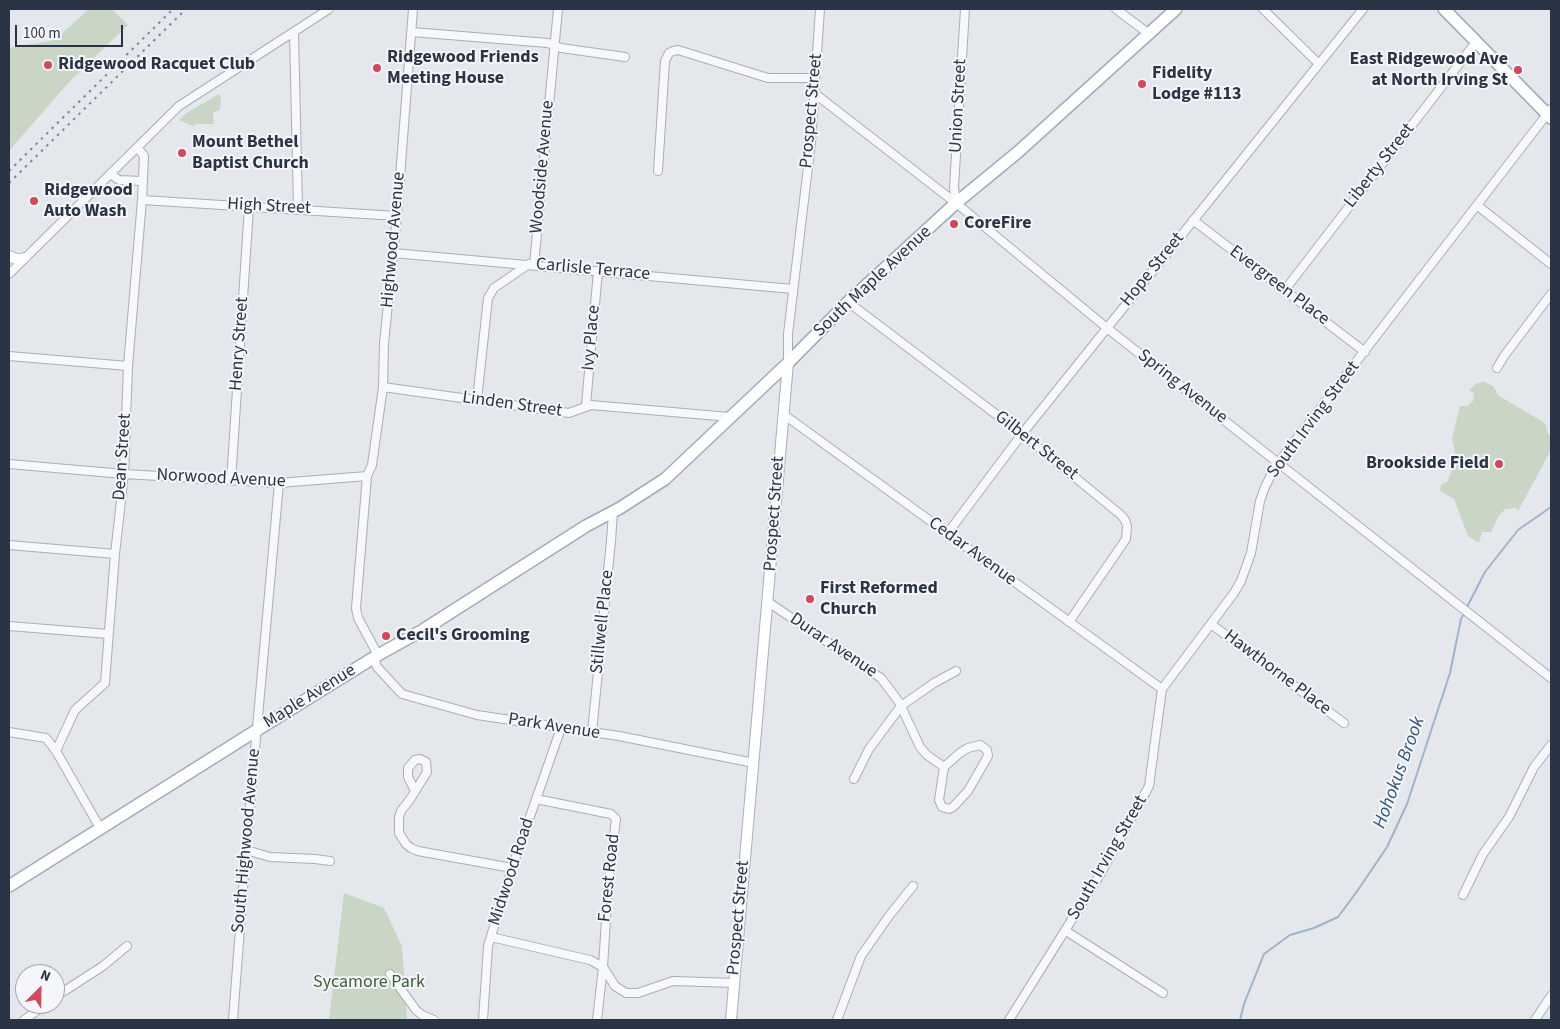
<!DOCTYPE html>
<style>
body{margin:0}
#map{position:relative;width:1560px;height:1029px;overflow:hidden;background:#e4e7ec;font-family:"Source Sans 3",sans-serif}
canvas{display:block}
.frame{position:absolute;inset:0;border:10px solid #2b3445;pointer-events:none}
.north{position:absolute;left:15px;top:964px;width:50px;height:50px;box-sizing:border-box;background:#f4f6f9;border:1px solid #a4a8b1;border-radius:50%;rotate:23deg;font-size:14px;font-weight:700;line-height:20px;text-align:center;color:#2b3445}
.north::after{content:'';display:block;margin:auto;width:18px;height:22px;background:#d1495b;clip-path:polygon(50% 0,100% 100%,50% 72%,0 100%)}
.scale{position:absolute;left:15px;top:25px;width:108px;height:22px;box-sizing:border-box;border:2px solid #2b3445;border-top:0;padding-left:6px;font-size:15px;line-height:18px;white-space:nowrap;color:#2b3445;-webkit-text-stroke:4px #f4f6f9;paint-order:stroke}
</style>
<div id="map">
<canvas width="1560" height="1029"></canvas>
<div class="frame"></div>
<div class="north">N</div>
<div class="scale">100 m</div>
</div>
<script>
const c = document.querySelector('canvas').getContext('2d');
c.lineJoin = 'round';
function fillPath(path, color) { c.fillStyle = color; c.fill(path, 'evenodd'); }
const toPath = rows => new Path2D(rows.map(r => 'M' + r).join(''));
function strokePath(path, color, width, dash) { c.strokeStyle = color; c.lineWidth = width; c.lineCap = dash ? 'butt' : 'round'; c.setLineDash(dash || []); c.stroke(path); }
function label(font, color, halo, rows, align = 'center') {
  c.font = font + ' "Source Sans 3",sans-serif'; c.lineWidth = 4; c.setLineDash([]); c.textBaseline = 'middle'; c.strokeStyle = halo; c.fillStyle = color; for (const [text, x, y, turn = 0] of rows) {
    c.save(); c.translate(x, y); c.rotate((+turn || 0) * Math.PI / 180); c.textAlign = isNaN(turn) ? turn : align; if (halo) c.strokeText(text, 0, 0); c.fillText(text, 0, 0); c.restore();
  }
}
fillPath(toPath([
 [89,9,112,9,128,25,70,81,9,151,9,48,55,40],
 [219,94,221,97,220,110,213,112,214,124,195,124,195,127,179,120,185,114],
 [1484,382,1493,386,1499,396,1545,423,1548,434,1551,435,1551,450,1518,511,1516,508,1505,509,1498,517,1491,532,1482,532,1479,543,1468,536,1454,499,1440,491,1441,485,1448,481,1456,458,1452,438,1460,406,1468,406,1473,401,1474,393,1469,390,1477,383],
 [344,893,384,908,402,946,407,1020,329,1020]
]), '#c9d6c5');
strokePath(toPath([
 [1466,609,1485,572,1518,530,1551,507],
 [1240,1020,1244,1004,1264,954,1290,935,1314,928,1338,917,1358,890,1387,847,1407,804,1450,673,1461,619,1464,613]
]), '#9fb4cc', 2);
const street = toPath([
 [1116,9,1149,34],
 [1263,9,1319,64],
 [294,32,298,208],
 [412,32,548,43,561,48,625,57],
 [814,93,956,203,1107,328,1551,678],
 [658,171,665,61,669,53,673,51,678,50,768,78,815,78],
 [110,174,119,180,142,181],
 [142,200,397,216],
 [956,203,954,187,965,9],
 [1478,206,1551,264],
 [1193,220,1365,352],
 [393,253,793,289],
 [534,265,558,9],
 [9,274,179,106,329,9],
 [1284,291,1476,42],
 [848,302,1022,434,1121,515,1125,520,1127,526,1126,539,1069,622],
 [9,356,128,366],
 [788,363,788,334,811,142,820,9],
 [1497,368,1504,356,1551,294],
 [383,387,569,413,591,405,730,417],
 [477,400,488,298,494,288,529,264],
 [586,405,598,271],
 [783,414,1162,689],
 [9,464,124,474,279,483,367,476,372,465,383,387,384,343,397,216,413,9],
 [367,476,356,608,358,618,378,655],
 [231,481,249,207],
 [947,534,1022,434,1363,9],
 [9,545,115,554],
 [768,602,881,678,899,702,920,747,927,755,944,767],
 [1211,624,1344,723],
 [9,626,108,634],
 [374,658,377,667,402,694,477,715,619,736,754,763],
 [9,732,46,738,56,751,100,828],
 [592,732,611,541,613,512],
 [980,745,987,750,988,756,968,791,953,807,949,809,942,807,939,800,944,767,961,752,968,748,980,745],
 [56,751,75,710,105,683,115,554,124,474,128,366,142,200,144,156,138,148],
 [854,779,869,749,901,706,934,683,956,671],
 [415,791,408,777,408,768,415,760,420,759,426,762,427,772,411,798,401,811,399,817,399,833,406,844,411,848,418,851,512,868],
 [536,799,611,814,616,819,608,887,603,967,597,1020],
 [246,850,270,857,315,859,330,861],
 [1463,895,1483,854,1509,817,1534,767,1551,745],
 [1066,931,1163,993],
 [491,937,590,960,603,967,615,986,626,993,638,993,673,981,734,983],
 [390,974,416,1010,422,1015,434,1020],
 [55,997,103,966,127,946],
 [24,1020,46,1004],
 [233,1020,246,850,279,483],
 [483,1020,488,946,512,868,561,728],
 [837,1020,861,956,889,916,913,886],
 [1009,1020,1101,873,1149,786,1162,689,1234,593,1241,581,1251,553,1260,501,1265,487,1275,467,1551,109],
 [1535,1020,1551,996]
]);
const secondary = toPath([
 [9,256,19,260,24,258],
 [731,1020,788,363]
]);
const primary = toPath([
 [1444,9,1551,118],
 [9,886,257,730,378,655,423,630,586,526,620,508,665,479,788,363,848,302,956,203,1018,152,1176,9]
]);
strokePath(street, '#a9aeb7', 10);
strokePath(secondary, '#a9aeb7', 12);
strokePath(primary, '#a3abb8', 14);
strokePath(street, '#f7f8fa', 8);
strokePath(secondary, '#fff', 10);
strokePath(primary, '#fff', 11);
strokePath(toPath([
 [9,171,173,9],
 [9,183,186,9]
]), '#7d8696', 2, [2.5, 5]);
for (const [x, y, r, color] of [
 [48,65,5,"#d1495b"],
 [377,68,5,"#d1495b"],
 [1518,70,5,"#d1495b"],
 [1142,84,5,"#d1495b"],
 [182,153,5,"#d1495b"],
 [34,201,5,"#d1495b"],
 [954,224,5,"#d1495b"],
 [1499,464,5,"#d1495b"],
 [810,599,5,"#d1495b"],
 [386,636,5,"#d1495b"]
]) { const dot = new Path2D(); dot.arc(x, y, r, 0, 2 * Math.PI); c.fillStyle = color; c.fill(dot); strokePath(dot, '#f4f6f9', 2); }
label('bold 18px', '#2b3445', '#f4f6f9', [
 ["Ridgewood Friends",387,58],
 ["Meeting House",387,79],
 ["East Ridgewood Ave",1508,60,"right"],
 ["at North Irving St",1508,81,"right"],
 ["Ridgewood Racquet Club",58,65],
 ["Fidelity",1152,74],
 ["Lodge #113",1152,95],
 ["Mount Bethel",192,143],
 ["Baptist Church",192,164],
 ["Ridgewood",44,191],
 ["Auto Wash",44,212],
 ["CoreFire",964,224],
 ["Brookside Field",1489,464,"right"],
 ["First Reformed",820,589],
 ["Church",820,610],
 ["Cecil's Grooming",396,636]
], 'left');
label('18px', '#2b3445', '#f4f6f9', [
 ["Union Street",959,106,-87],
 ["Prospect Street",812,111,-85],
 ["Liberty Street",1380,166,-52],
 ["Woodside Avenue",543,167,-85],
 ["High Street",269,207,3],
 ["Highwood Avenue",394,240,-85],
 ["Carlisle Terrace",593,270,5],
 ["Hope Street",1153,270,-51],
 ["South Maple Avenue",873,282,-43],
 ["Evergreen Place",1279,286,37],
 ["Ivy Place",592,338,-85],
 ["Henry Street",240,344,-86],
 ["Spring Avenue",1182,387,38],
 ["Linden Street",512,405,8],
 ["South Irving Street",1314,420,-53],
 ["Gilbert Street",1036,446,38],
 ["Dean Street",123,457,-86],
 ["Norwood Avenue",221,479,3],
 ["Prospect Street",775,514,-86],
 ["Cedar Avenue",972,552,36],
 ["Stillwell Place",603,622,-84],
 ["Durar Avenue",833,646,34],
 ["Hawthorne Place",1277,673,37],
 ["Maple Avenue",310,697,-32],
 ["Park Avenue",554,727,9],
 ["South Highwood Avenue",247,841,-85],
 ["South Irving Street",1108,858,-60],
 ["Midwood Road",512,872,-72],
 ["Forest Road",610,878,-84],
 ["Prospect Street",739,918,-85]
]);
label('18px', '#3f6138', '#f4f6f9', [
 ["Sycamore Park",369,983]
]);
label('italic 19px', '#34527a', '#f4f6f9', [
 ["Hohokus Brook",1400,773,-70]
]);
</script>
